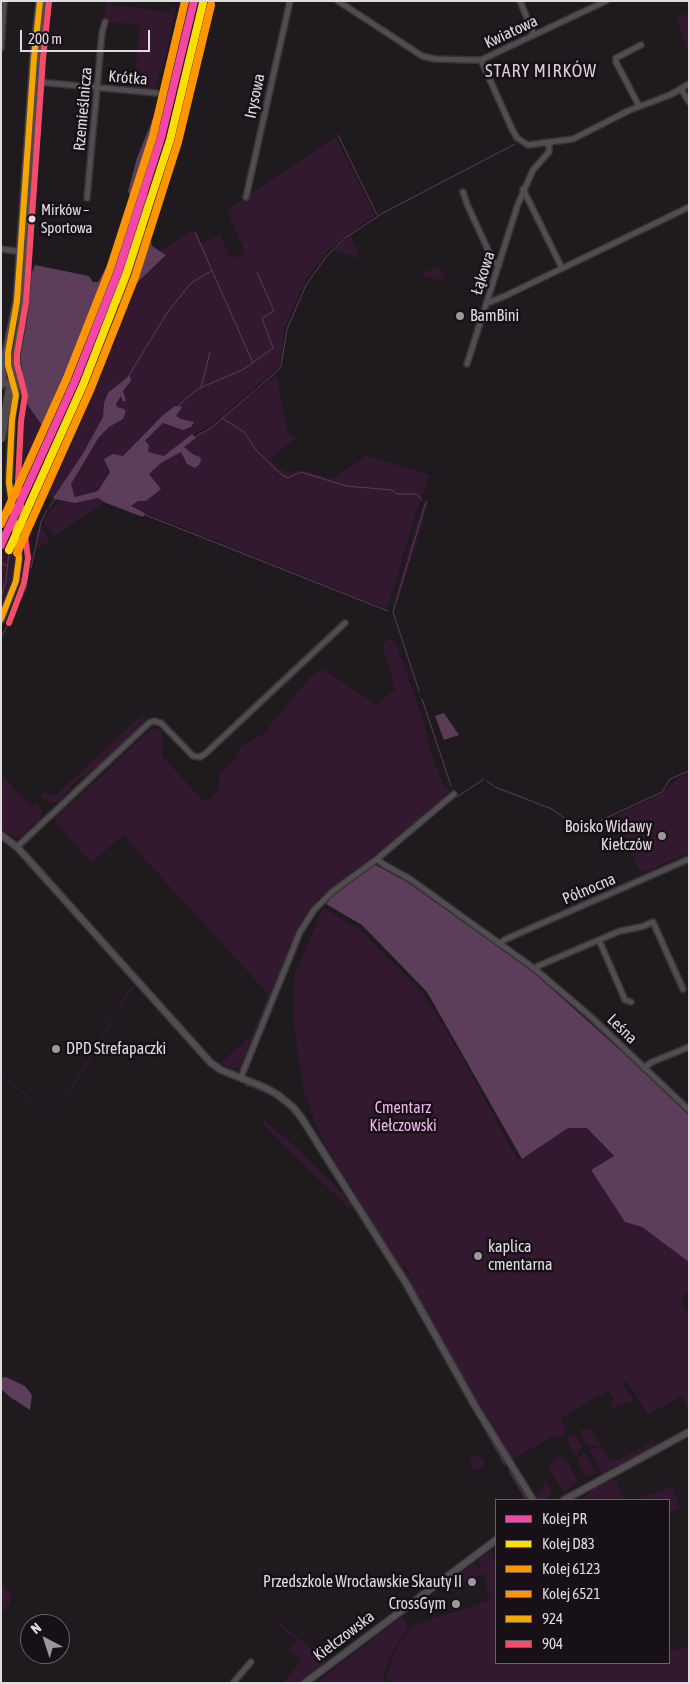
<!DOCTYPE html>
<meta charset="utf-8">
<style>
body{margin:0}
#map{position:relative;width:690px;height:1684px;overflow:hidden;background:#1f1a1e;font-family:"Asap Condensed",sans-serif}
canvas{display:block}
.frame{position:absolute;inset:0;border:2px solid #e0dbdf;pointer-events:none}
.legend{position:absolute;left:495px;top:1499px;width:175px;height:165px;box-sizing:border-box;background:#171016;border:1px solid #676166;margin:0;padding:6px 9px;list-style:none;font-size:15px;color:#e0dbdf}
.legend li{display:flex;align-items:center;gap:10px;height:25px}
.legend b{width:25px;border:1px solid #676166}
.north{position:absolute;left:20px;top:1614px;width:50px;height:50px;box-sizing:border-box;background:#171016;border:1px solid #676166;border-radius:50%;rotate:320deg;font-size:14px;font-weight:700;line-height:20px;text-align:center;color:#e0dbdf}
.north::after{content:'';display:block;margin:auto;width:18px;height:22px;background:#9c979b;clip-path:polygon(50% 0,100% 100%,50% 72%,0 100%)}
.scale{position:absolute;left:20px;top:30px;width:130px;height:22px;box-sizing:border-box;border:2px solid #e0dbdf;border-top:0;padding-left:6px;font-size:15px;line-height:18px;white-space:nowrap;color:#e0dbdf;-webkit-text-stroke:4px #171016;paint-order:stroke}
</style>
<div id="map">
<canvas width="690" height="1684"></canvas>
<div class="frame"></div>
<ul class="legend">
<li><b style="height:6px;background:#f346a5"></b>Kolej PR</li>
<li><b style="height:6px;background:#fd0"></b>Kolej D83</li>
<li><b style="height:6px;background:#ff9500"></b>Kolej 6123</li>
<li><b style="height:6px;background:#ff9500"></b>Kolej 6521</li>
<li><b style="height:6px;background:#f7a600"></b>924</li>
<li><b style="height:6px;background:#f44d6c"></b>904</li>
</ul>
<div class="north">N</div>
<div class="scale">200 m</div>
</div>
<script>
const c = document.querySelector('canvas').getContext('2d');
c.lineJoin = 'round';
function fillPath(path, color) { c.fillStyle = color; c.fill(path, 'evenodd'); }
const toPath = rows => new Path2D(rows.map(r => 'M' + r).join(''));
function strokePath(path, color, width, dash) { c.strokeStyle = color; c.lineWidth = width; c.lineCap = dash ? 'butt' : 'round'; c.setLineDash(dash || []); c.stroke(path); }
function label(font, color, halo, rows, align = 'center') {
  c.font = font + ' "Asap Condensed",sans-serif'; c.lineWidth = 5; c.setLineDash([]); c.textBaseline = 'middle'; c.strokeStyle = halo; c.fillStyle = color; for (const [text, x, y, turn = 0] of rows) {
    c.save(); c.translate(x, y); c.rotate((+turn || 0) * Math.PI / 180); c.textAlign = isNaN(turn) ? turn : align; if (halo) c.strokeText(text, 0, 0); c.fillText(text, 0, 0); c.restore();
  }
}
fillPath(toPath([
 [107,1,111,2,111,5,170,12,172,7,176,8,164,63,155,87,152,90,133,87,140,25,103,21],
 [689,13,689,54,676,18],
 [336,137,375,216,345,236,326,253,305,281,284,329,280,366,211,425,195,434,192,434,164,456,147,452,145,442,163,423,169,426,193,422,181,419,176,416,162,416,123,456,98,491,76,497,71,484,99,437,109,427,123,419,126,411,124,409,117,407,116,404,121,396,125,397,123,391,131,381,104,403,103,417,82,455,53,498,30,487,99,329,105,329,106,320,117,303,122,303,136,284,166,256,160,251,193,231,202,243,220,235,231,259,245,253,227,210],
 [350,235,361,259,334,250],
 [439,266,446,282,420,275],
 [276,376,288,434,297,438,270,458,278,468,289,473,301,470,331,479,367,456,430,475,416,513,388,606,385,608,131,507,158,484,149,474,161,463,181,452,200,457,184,447],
 [20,394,46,431,17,501,17,437],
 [98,498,105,502,55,536,43,522,50,511,59,501,75,503],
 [426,500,429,500,399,599,395,597,418,519],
 [40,525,50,540,36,549,37,533],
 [11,537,13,557,12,576,1,607,1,553,5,544],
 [390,638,395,642,405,668,425,727,431,754,443,784,450,793,444,798,445,799,383,850,382,849,319,898,307,912,299,925,241,1066,234,1069,220,1063,252,1035,268,994,123,835,91,863,54,820,150,730,157,728,163,733,162,755,167,762,202,799,208,800,219,790,219,774,235,759,240,747,266,733,272,723,311,676,323,669,377,705,395,689,382,645],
 [145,712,144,722,100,764,83,777,82,776,71,786,72,787,61,800,52,804,42,798,41,795,44,793,54,795,58,793],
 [688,773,689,852,647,871,638,869,617,815,663,793,671,783],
 [1,775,32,807,37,803,42,810,40,819,20,837,13,837,1,829],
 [323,908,361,930,424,995,457,1048,518,1161,568,1128,587,1128,614,1156,591,1170,625,1222,642,1227,689,1262,689,1291,684,1294,682,1307,689,1311,689,1412,681,1396,648,1415,634,1392,625,1381,622,1383,634,1400,632,1404,630,1401,613,1409,611,1403,614,1400,608,1391,560,1418,565,1429,563,1435,557,1438,555,1435,514,1458,515,1461,510,1460,407,1279,409,1273,407,1268,401,1267,327,1148,315,1123,304,1091,293,1021,294,977],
 [134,987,137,987,132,990,116,1014,104,1037,54,1118,1,1076,1,1074,54,1116,130,988],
 [264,1120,297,1148,344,1195,352,1207,350,1208,294,1156,262,1123],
 [591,1429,601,1446,601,1447,587,1445,580,1432,581,1430],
 [575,1434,582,1447,576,1458,567,1441,568,1437],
 [649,1439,651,1439,655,1442,653,1449,605,1475,602,1473,590,1451,593,1448,603,1449,609,1461,616,1458,618,1460,651,1443],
 [585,1453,596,1472,589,1476,585,1475,577,1461,582,1454],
 '470 1463a7 7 0 1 1 14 0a7 7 0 1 1-14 0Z',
 [557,1457,562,1457,566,1460,578,1481,565,1491,561,1489,550,1470,551,1462],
 [543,1480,547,1481,552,1493,544,1500,537,1500,537,1492,545,1486],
 [616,1480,624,1500,579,1500,583,1499,595,1487,605,1482],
 [672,1486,680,1508,669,1513,669,1500,637,1500],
 [492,1550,496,1564,496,1663,669,1663,669,1652,689,1646,689,1683,389,1683,386,1676,395,1652,411,1626,490,1600,483,1573,471,1581,460,1584,457,1576,474,1563,478,1569,481,1568,479,1560],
 [1,1585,12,1593,10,1603,1,1614],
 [402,1617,407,1624,408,1628,393,1651,383,1675,385,1683,321,1683,320,1680],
 [279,1622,322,1658,326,1664,301,1683,283,1683,301,1660,289,1650,297,1640,277,1625]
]), '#321930');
fillPath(toPath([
 [153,118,154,125,160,127,142,190,148,195,144,219,152,246,166,255,136,284,122,303,117,304,106,320,108,325,105,329,92,328,46,431,20,394,21,352,31,274,35,265,89,276,93,282,98,282,112,256,133,203,128,191,137,158],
 [130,375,131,381,123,391,126,401,123,401,121,396,116,404,117,407,124,409,126,411,123,419,109,427,99,437,71,484,75,497,98,491,110,472,104,459,113,454,123,456,162,416,175,406,182,407,176,416,181,419,194,422,191,427,183,430,163,423,145,441,149,445,148,452,164,456,192,434,196,438,184,447,193,454,200,457,201,461,199,465,195,468,187,464,181,452,161,463,149,474,161,489,146,501,138,501,131,506,145,513,143,517,106,503,98,498,75,503,54,499,53,498,82,455,103,417,104,403,108,393],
 [374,864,407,882,532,971,639,1067,689,1114,689,1262,642,1227,625,1222,591,1170,614,1156,587,1128,568,1128,522,1159,427,992,362,925,326,904,331,897],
 [6,1377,25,1386,32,1395,30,1410,10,1397,1,1389,1,1378]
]), '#5c3d5a');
fillPath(toPath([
 [444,713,459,735,444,740,435,716]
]), '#5c3b58');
strokePath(toPath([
 [338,135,377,215],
 [254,362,273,348,262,318,274,311,257,272],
 [201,388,210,352],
 [222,418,244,432,257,451,281,474,288,478,301,472,346,486,392,490,397,494,416,494,422,500],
 [101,495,150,472,160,461,173,455,198,435,211,428,274,374,281,366,287,329,306,285,326,257,345,238,383,213,515,144],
 [102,495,103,498,388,611],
 [57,498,82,499,101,495,102,486,139,443,190,395,200,388,242,370,253,363,195,232],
 [49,508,82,458,125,382,167,313,191,283,211,271],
 [1,563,7,566],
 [31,568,41,522,47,510],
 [1,597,6,580,9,552],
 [1,638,27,587],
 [419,691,393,612,426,502],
 [422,699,451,786],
 [487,781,495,787,552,809,580,830,662,792,670,779,689,771],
 [457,797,484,779],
 [246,1086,250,1086,273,1096,288,1108,301,1123,404,1287,505,1465],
 [509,1471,526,1499]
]), '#5c3b58', 1);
const minor = toPath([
 [338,1,422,56,435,59,473,60,481,60,606,1],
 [520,1,534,35],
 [1,48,4,1],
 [481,60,512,129,517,138,528,145,573,139,630,110,670,95,689,84],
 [38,82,156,93],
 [681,89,689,102],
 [639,106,616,62,616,58,641,45],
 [523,189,562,268],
 [463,192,467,204,493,261,499,265],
 [246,197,290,1],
 [87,198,102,33,105,22],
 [1,249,23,252],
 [487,301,490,302,505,296,689,207],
 [467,364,518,204,533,170,549,152,549,143],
 [17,847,149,723,154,721,161,723,193,756,200,757,205,754,345,623],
 [377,859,383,864,410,879,535,969,590,1016,689,1110],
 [599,940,625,1000,631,1002],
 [500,944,504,940,689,859],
 [535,969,538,966,620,931,641,927,653,922,683,989],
 [644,1068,652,1062,689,1047],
 [241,1077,300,932,314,910,332,892,377,859,454,794],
 [233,1683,251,1662]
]);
const tertiary = toPath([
 [1,385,11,381],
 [1,620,16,581,19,558,18,542,9,482,12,420,17,384,18,368,16,359],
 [1,835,17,847,27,858,211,1063,221,1070,266,1088,278,1095,293,1107,301,1117,406,1283,475,1406,533,1500],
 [564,1500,689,1432],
 [305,1683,496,1540]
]);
const secondary = toPath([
 [1,380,17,301,34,58,40,1],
 [1,438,22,321,26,284,32,162,39,58,46,1]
]);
strokePath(minor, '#373437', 8);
strokePath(tertiary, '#373437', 9);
strokePath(secondary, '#373437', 10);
strokePath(minor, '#504c50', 5);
strokePath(tertiary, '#504c50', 6);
strokePath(secondary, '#514b50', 8);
strokePath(toPath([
 [1,619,16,581,19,558,9,482,12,420,16,395,8,365,8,353,17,301,34,58,40,1]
]), '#f7a600', 6);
strokePath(toPath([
 [9,623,24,583,28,558,18,482,21,421,25,395,17,364,17,354,26,302,43,59,49,2]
]), '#f44d6c', 6);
strokePath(toPath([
 [1,545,75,381,118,272,161,138,194,1]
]), '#f346a5', 8);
strokePath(toPath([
 [9,550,83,385,126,275,170,140,203,3]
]), '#fd0', 8);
strokePath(toPath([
 [1,524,67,378,110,269,153,136,185,1]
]), '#ff9500', 8);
strokePath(toPath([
 [17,553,91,388,135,277,178,142,211,5]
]), '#ff9500', 8);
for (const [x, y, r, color] of [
 [32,219,4.5,"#e0dbdf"],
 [460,316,5,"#9c979b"],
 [662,836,5,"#9c979b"],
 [56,1049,5,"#9c979b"],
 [478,1256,5,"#9c979b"],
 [472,1582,5,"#9c979b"],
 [456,1604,5,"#9c979b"]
]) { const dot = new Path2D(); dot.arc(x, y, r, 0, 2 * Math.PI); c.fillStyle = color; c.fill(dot); strokePath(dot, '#171016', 2); }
label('15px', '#e0dbdf', '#171016', [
 ["Mirków –",41,210],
 ["Sportowa",41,228]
], 'left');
label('16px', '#e0dbdf', '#171016', [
 ["Kwiatowa",511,32,-25],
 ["Krótka",128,78,5],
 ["Irysowa",255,96,-78],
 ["Rzemieślnicza",83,109,-85],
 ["Łąkowa",483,273,-72],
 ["Północna",589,889,-23],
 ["Leśna",622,1029,44],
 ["Kiełczowska",344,1636,-37]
]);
label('16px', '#e0dbdf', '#171016', [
 ["BamBini",470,316],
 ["Boisko Widawy",652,827,"right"],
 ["Kiełczów",652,845,"right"],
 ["DPD Strefapaczki",66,1049],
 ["kaplica",488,1247],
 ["cmentarna",488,1265],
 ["Przedszkole Wrocławskie Skauty II",462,1582,"right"],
 ["CrossGym",446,1604,"right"]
], 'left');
label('16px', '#f3b6ed', '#171016', [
 ["Cmentarz",403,1108],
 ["Kiełczowski",403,1126]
]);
c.letterSpacing = '1px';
label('18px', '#dad0d9', '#171016', [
 ["STARY MIRKÓW",541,71]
]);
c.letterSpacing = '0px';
</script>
